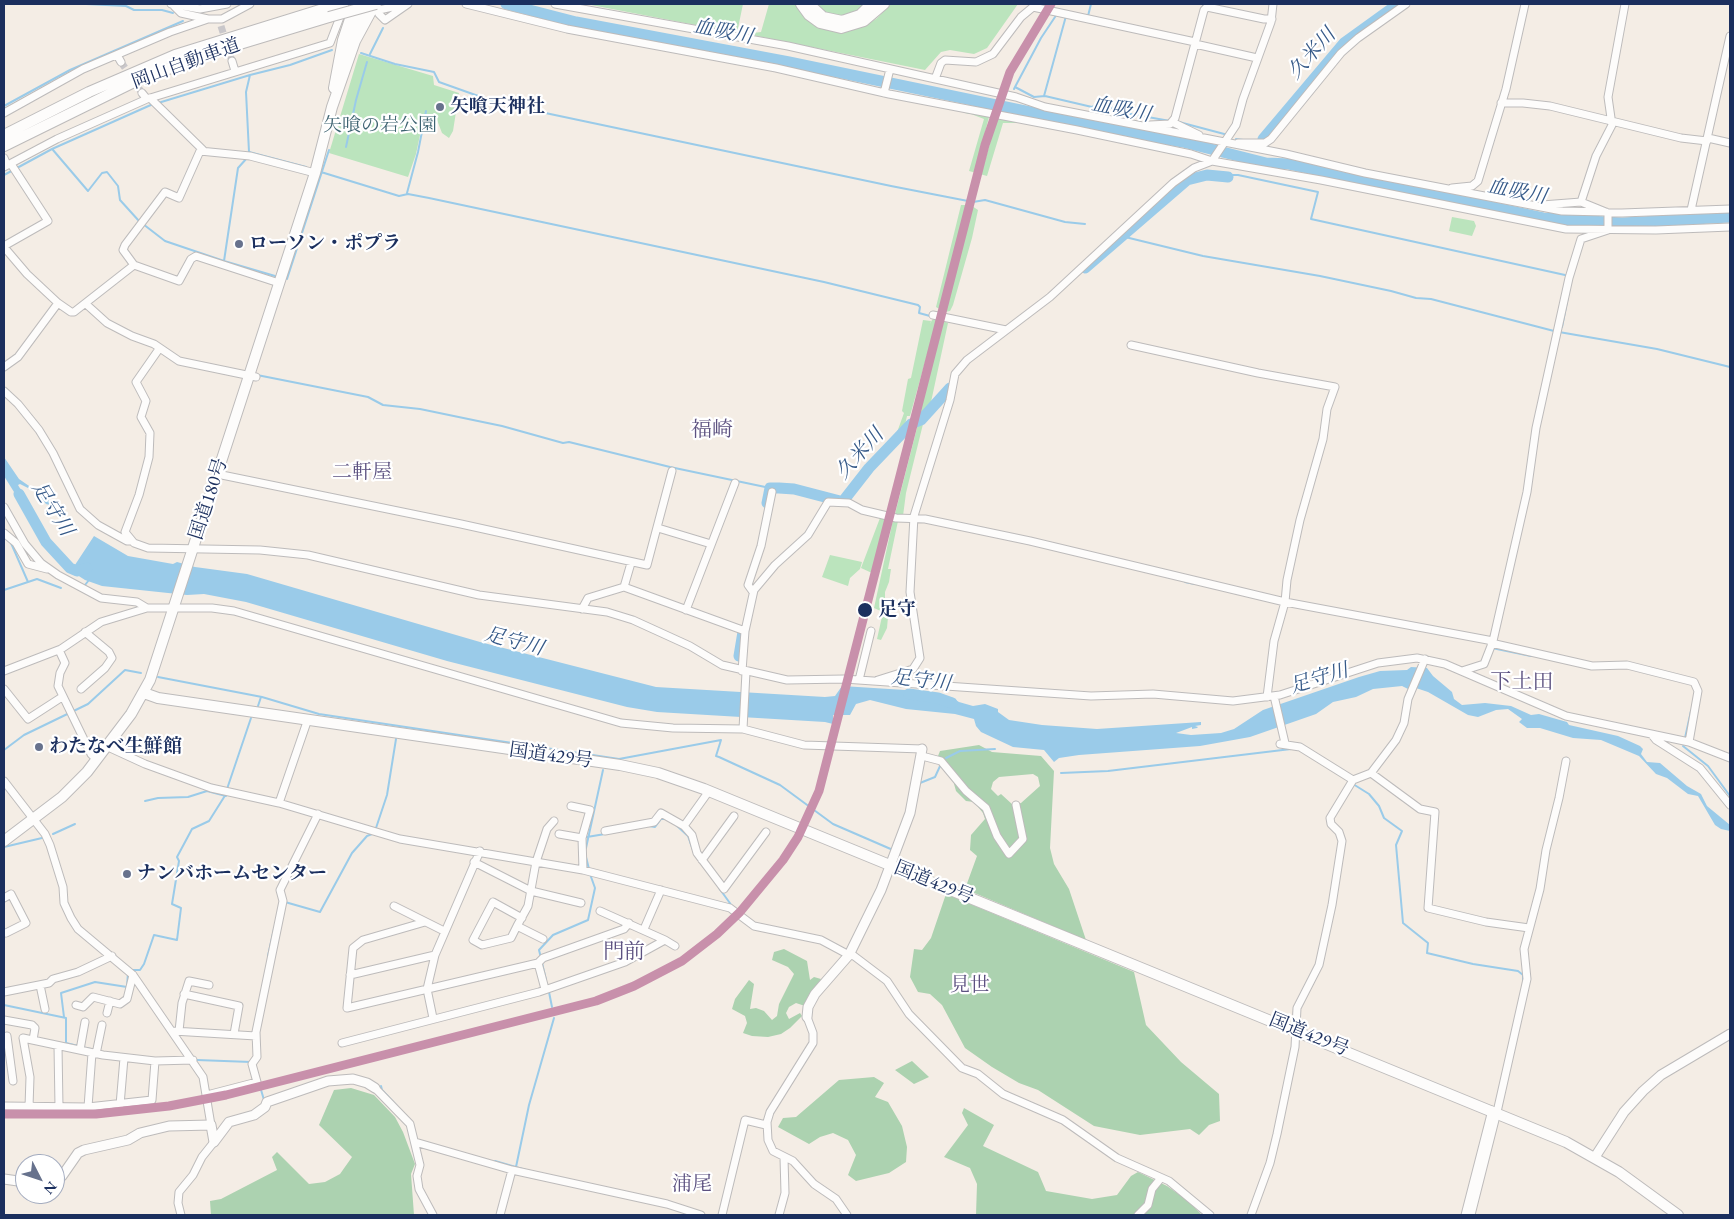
<!DOCTYPE html>
<meta charset="utf-8">
<style>
body{margin:0}
#map{position:relative;width:1734px;height:1219px;overflow:hidden;background:#f4ede5;font-family:"EB Garamond",serif}
canvas{display:block}
.frame{position:absolute;inset:0;border:5px solid #1b2f5e;pointer-events:none}
.north{position:absolute;left:15px;top:1154px;width:50px;height:50px;box-sizing:border-box;background:#fff;border:1px solid #a4acbf;border-radius:50%;rotate:131deg;font-size:14px;font-weight:700;line-height:20px;text-align:center;color:#1b2f5e}
.north::after{content:'';display:block;margin:auto;width:18px;height:22px;background:#67728d;clip-path:polygon(50% 0,100% 100%,50% 72%,0 100%)}
</style>
<div id="map">
<canvas width="1734" height="1219"></canvas>
<div class="frame"></div>
<div class="north">N</div>
</div>
<script>
const c = document.querySelector('canvas').getContext('2d');
c.lineJoin = 'round';
function fillPath(path, color) { c.fillStyle = color; c.fill(path, 'evenodd'); }
const toPath = rows => new Path2D(rows.map(r => 'M' + r).join(''));
function strokePath(path, color, width, dash) { c.strokeStyle = color; c.lineWidth = width; c.lineCap = dash ? 'butt' : 'round'; c.setLineDash(dash || []); c.stroke(path); }
function label(font, color, halo, rows, align = 'center') {
  c.font = font + ' "EB Garamond","Noto Serif JP",serif'; c.lineWidth = 4.5; c.setLineDash([]); c.textBaseline = 'middle'; c.strokeStyle = halo; c.fillStyle = color; for (const [text, x, y, turn = 0] of rows) {
    c.save(); c.translate(x, y); c.rotate((+turn || 0) * Math.PI / 180); c.textAlign = isNaN(turn) ? turn : align; if (halo) c.strokeText(text, 0, 0); c.fillText(text, 0, 0); c.restore();
  }
}
fillPath(toPath([
 [586,4,743,4,737,33],
 [769,4,796,4,806,19,817,27,841,32,862,27,876,19,891,4,1023,4,1018,4,987,48,974,54,950,50,941,52,925,70,752,35,753,33,761,32],
 [814,4,865,4,853,14,841,16,827,14],
 [359,54,433,76,434,85,459,93,453,131,449,138,442,133,437,120,432,115,424,116,416,154,408,177,329,153],
 [973,112,989,117,976,168,980,172,983,168,997,118,1025,123,1003,123,987,176,969,171,984,119,971,114,965,114],
 [961,205,967,205,941,310,936,307],
 [972,206,978,210,972,238,953,305,950,311,945,312],
 [1452,217,1474,221,1476,226,1472,236,1449,231],
 [937,319,910,416,907,416,905,425,896,435,904,413,902,411,908,379,911,378,923,320,931,321,930,324,932,320],
 [943,321,948,323,931,402,919,417],
 [924,420,906,493,903,516,895,514,918,424],
 [880,518,886,519,872,573,861,568],
 [893,520,898,521,889,564,888,569,891,569,889,582,885,592,885,599,889,606,887,628,881,640,877,639,883,612,874,608],
 [830,555,862,562,860,569,850,578,848,586,822,577]
]), '#bbe4bd');
fillPath(toPath([
 [979,745,992,752,1041,756,1054,771,1050,848,1054,864,1069,889,1086,940,965,889,977,856,970,850,971,835,985,819,983,813,974,802,966,801,956,791,949,766,938,756,940,751],
 [1033,774,1038,777,1040,786,1021,803,1013,805,1001,794,998,796,991,789,993,782,999,777],
 [946,894,1134,972,1146,1025,1181,1062,1219,1094,1220,1121,1209,1125,1199,1135,1190,1129,1140,1135,1094,1126,1038,1090,1019,1083,992,1067,965,1048,942,1005,930,994,918,992,910,977,914,949,922,950,931,938],
 [784,949,807,961,810,980,814,977,821,979,805,1006,796,1003,789,1007,786,1013,789,1019,800,1013,802,1016,790,1028,781,1034,768,1037,752,1036,743,1033,747,1023,745,1016,732,1009,735,999,749,980,754,984,750,1009,756,1008,764,1011,772,1020,777,1016,779,1004,794,974,788,967,772,960,774,952],
 [912,1061,929,1077,914,1084,895,1070],
 [874,1077,884,1083,875,1097,888,1102,902,1126,907,1147,906,1162,889,1173,856,1181,848,1175,856,1155,848,1140,833,1133,820,1137,809,1144,778,1127,783,1118,796,1117,839,1080],
 [351,1088,374,1095,395,1117,403,1132,415,1164,411,1174,414,1215,211,1215,210,1201,221,1199,277,1170,272,1157,277,1152,309,1184,325,1182,340,1174,352,1157,319,1125,334,1090],
 [964,1108,994,1125,983,1146,1038,1172,1046,1191,1092,1199,1117,1195,1131,1176,1138,1172,1167,1186,1187,1200,1202,1215,976,1215,977,1184,970,1168,944,1157,968,1125,962,1113]
]), '#acd2b0');
fillPath(toPath([
 [4,457,19,479,32,488,38,487,53,506,46,504,36,492,20,484,18,485,28,502,27,506,24,508,4,476],
 [94,536,128,556,173,564,177,562,195,567,247,574,480,642,656,687,825,697,835,696,842,686,921,691,925,693,925,699,951,697,959,702,973,706,985,704,998,709,998,712,1009,720,1042,725,1097,729,1201,722,1201,725,1195,726,1198,727,1197,728,1192,729,1192,727,1176,733,1191,735,1221,733,1234,729,1263,710,1359,677,1380,671,1407,670,1411,667,1427,668,1433,676,1452,692,1454,699,1462,705,1485,703,1511,706,1531,715,1539,714,1567,722,1569,725,1618,736,1640,746,1643,749,1641,754,1647,762,1660,763,1687,786,1701,794,1707,806,1730,825,1730,831,1721,829,1715,825,1698,796,1688,794,1667,778,1656,774,1639,756,1601,740,1573,738,1540,728,1527,728,1519,722,1522,719,1508,709,1496,710,1478,717,1468,715,1428,692,1416,688,1408,689,1402,686,1373,689,1356,697,1333,702,1316,714,1250,737,1200,746,1079,755,1059,758,1054,762,1044,750,1013,747,981,732,976,726,974,719,955,714,906,709,870,700,856,704,850,715,833,715,833,724,825,722,657,712,627,707,447,661,246,602,204,594,187,595,102,586,85,580,71,571]
]), '#9acbe9');
strokePath(toPath([
 [50,4,79,4],
 [86,4,126,6,134,10,162,10,173,13],
 [1203,4,1203,5],
 [1088,16,1091,4],
 [361,53,395,64,434,72,439,82,498,103,891,186,973,202,985,200,1065,222,1085,224],
 [370,54,383,28],
 [250,75,290,65,332,50],
 [1015,87,1041,38,1057,14],
 [1014,89,1015,87,1034,97,1045,96,1092,107,1098,103,1110,105,1114,111,1170,121],
 [1044,96,1066,16],
 [158,103,250,75,246,92,249,152,306,167],
 [4,106,70,70,183,21],
 [1008,108,1008,107],
 [1179,122,1228,135],
 [1236,139,1243,140],
 [346,147,356,100,367,62],
 [53,150,88,191,102,173,107,172,118,186,120,200,139,221],
 [247,158,238,168,224,261,275,276],
 [321,172,399,196,408,194,429,198,824,282,918,305,920,307,919,313,930,316],
 [4,175,52,149,153,104],
 [1219,175,1238,175,1318,192,1311,219,1565,275],
 [407,193,418,152,426,111],
 [143,224,165,241,224,261],
 [1121,236,1203,256,1320,276,1391,291,1416,298,1431,299,1554,331],
 [287,279,329,150],
 [1562,327,1572,276],
 [1559,332,1657,349,1730,367],
 [257,375,368,397,383,405,420,409,502,426,563,443,569,442,670,467,770,488],
 [11,543,28,582],
 [1185,582,1195,584],
 [85,585,89,580],
 [4,590,37,579,61,588],
 [1492,648,1531,656],
 [158,677,262,697,319,714,619,759,721,740,716,756,719,757,780,785,833,824,893,850],
 [258,706,261,697],
 [1685,738,1691,711],
 [1683,746,1708,766,1730,796],
 [4,750,24,735,88,704,125,670,141,673],
 [946,758,960,751,995,749],
 [1061,773,1108,771,1291,749],
 [920,783,935,777,941,764],
 [1353,784,1369,794,1379,806,1384,818,1402,831,1396,845,1403,923,1428,943,1427,953,1473,964,1518,971,1523,975,1523,982],
 [227,789,251,718],
 [145,801,158,798,188,797,207,791,226,796],
 [676,825,688,836,694,853],
 [649,826,655,827,661,819,665,819],
 [376,828,387,795,396,739],
 [53,834,75,824],
 [587,837,605,834],
 [4,847,42,838],
 [586,848,603,770],
 [586,857,589,869],
 [719,888,732,906],
 [285,902,320,912,352,853,367,836,372,834],
 [268,956,274,929],
 [541,958,539,950,553,935,588,920,595,888,590,874],
 [542,963,546,980],
 [132,970,140,970,144,964,154,935,177,940,181,908,172,904,179,861,177,857,192,829,209,821,226,794],
 [549,992,552,1007],
 [4,1005,66,1018,66,1043,78,1046],
 [64,1017,61,993,95,982,127,987,128,973],
 [82,1047,95,1050],
 [197,1060,251,1062],
 [259,1083,264,1100],
 [381,1086,382,1090,411,1121],
 [495,1161,526,1170],
 [516,1167,529,1105,554,1018]
]), '#9acbe9', 2);
strokePath(toPath([
 [506,4,576,22,789,62,1131,133,1183,142,1266,163,1289,164,1543,218,1622,223,1730,217],
 [1263,139,1344,43,1398,4],
 [1085,268,1187,180,1207,175,1228,177],
 [19,494,46,542,70,568,77,571,87,568],
 [767,503,770,488,779,488,794,489,840,501,844,500,869,468,911,424,921,420,950,388],
 [739,656,743,632],
 [909,694,938,698,952,703]
]), '#9acbe9', 11);
strokePath(toPath([
 [221,26,232,61],
 [121,62,142,93]
]), '#c9c7ca', 7, [7, 3.5]);
const minor = toPath([
 [171,4,200,9,227,4],
 [466,4,567,29,776,68,889,94,1077,130,1191,154,1212,161,1321,180,1566,229,1656,230,1730,227],
 [555,4,788,46,1016,97,1045,107,1286,154,1365,173,1562,211,1606,212],
 [174,6,181,13,208,19],
 [370,12,406,4],
 [379,14,385,20,408,4],
 [1195,44,1257,58],
 [117,55,121,62],
 [232,61,235,71],
 [935,79,941,63,945,60,976,62,993,54,1021,17,1033,7,1195,42],
 [142,93,147,99],
 [884,93,890,69],
 [150,98,203,150],
 [1501,103,1523,103,1550,106,1681,138,1707,141],
 [4,113,83,69,170,32,208,19,222,19,250,4],
 [1172,122,1199,135],
 [1150,125,1170,124,1175,118,1204,10,1207,7,1264,19,1272,19],
 [1708,138,1730,143],
 [1238,143,1265,143,1271,139,1341,53,1358,38,1406,4],
 [4,158,7,165],
 [4,167,57,139,147,99,330,43,345,4],
 [1452,188,1472,186,1478,181,1506,89,1525,4],
 [1581,202,1596,156,1612,125,1608,97,1625,4],
 [1542,205,1581,202,1608,213,1622,213,1730,209],
 [1691,210,1730,36],
 [4,246,48,221,11,164],
 [4,247,27,274,58,303,71,312,74,312,134,265,123,250,125,245,165,192,179,198,200,151,250,156,315,173],
 [134,265,179,281,191,259,196,256,279,283],
 [86,304,107,323,132,336,154,344,179,361,256,377],
 [933,315,1006,330],
 [1131,345,1258,373,1335,387,1327,409,1323,439,1300,520,1287,580,1285,602,1274,641,1267,697],
 [159,349,136,382,146,401,141,417,150,433,149,457,139,495,125,532,134,543,148,548,260,550,308,555,479,595,607,612,633,620,690,646,722,665,787,680,844,679,1091,696,1153,694,1233,701,1280,695,1378,663,1417,658,1445,664,1566,716,1689,742,1730,758],
 [4,367,18,357,58,303],
 [4,391,18,404,39,430,53,453,80,509,98,525,127,541,131,541],
 [217,474,461,524,647,565,672,471],
 [4,507,25,544,41,563,58,575,101,598,137,602,147,608,212,608,234,611,621,723,673,728,743,729,804,745,922,749],
 [658,528,711,544],
 [4,533,16,543,28,564,47,569],
 [624,587,631,563],
 [753,592,748,585,761,546,772,492],
 [582,609,588,598,624,587,745,631],
 [686,610,735,483],
 [1491,643,1592,666,1627,665,1694,682,1698,691,1689,742],
 [59,650,65,663,60,673,58,686,91,754,97,760],
 [4,671,61,649,101,622,147,608],
 [742,671,745,631,754,590,775,565,808,535,828,502,849,503,862,510,896,518,925,519,1030,541,1285,602,1493,641],
 [1462,671,1484,664,1493,641,1527,492,1536,428,1569,278,1581,239,1608,230,1608,213],
 [859,680,871,631],
 [878,680,913,669,920,658,910,592,914,516,950,400,955,374,967,360,1050,297,1173,183,1194,168,1212,161,1236,125,1243,99,1271,22,1273,4],
 [4,689,28,719,62,697],
 [81,689,105,668,112,658,109,652,85,632],
 [1274,696,1285,743],
 [743,729,746,672],
 [1652,735,1656,740,1700,768,1730,805],
 [1280,744,1300,747,1353,780],
 [108,747,145,764,211,788,279,803,400,839,583,870,730,908,754,926,821,940,849,955,854,956,887,981,909,1014,962,1068,978,1074,1003,1094,1063,1120,1117,1158,1169,1181,1210,1215],
 [922,756,941,761,966,791,986,808,997,836,1009,854,1023,839,1016,805],
 [1371,773,1420,809,1435,812,1428,908,1486,922,1529,928],
 [4,781,45,834,50,845,63,887,64,903,71,918,78,929,133,975,203,1077,211,1125],
 [279,803,308,719],
 [571,806,590,810,582,838,583,870],
 [684,826,709,791],
 [605,831,654,822,661,813,684,826,692,835,697,853,724,889,766,832],
 [559,834,582,838],
 [702,860,734,816],
 [474,862,531,891,581,903],
 [4,898,11,894,26,923,6,933],
 [394,906,444,931],
 [522,918,493,902,473,940,482,945,511,938,517,926,528,906,536,862,547,829,554,821],
 [425,922,363,940,353,948,347,1008,538,963,543,958,624,929,629,923],
 [517,926,543,939],
 [644,929,661,890],
 [665,940,675,946],
 [538,963,545,989],
 [350,975,435,955],
 [40,985,45,1009],
 [4,992,49,983,53,979,78,972,112,956],
 [184,994,239,1006,234,1034],
 [76,1005,83,1007,93,997,120,1004,127,999,133,975],
 [107,1013,110,1001],
 [807,1017,813,1033,813,1043,770,1112,767,1122,768,1140,773,1151,793,1161,814,1184,836,1199,847,1215],
 [433,1018,427,989,435,955,480,851],
 [4,1020,32,1025,35,1028,33,1040],
 [173,1031,256,1036],
 [179,1031,182,1003,189,981,209,985],
 [7,1036,13,1081],
 [342,1043,539,992,625,962,665,940,600,911],
 [58,1046,59,1107],
 [80,1050,85,1022],
 [96,1054,102,1025],
 [375,1088,410,1124,420,1165,417,1176,419,1189,433,1215],
 [207,1095,257,1082,252,1064,257,1057,256,1032,283,901,280,890,318,814],
 [120,1105,124,1058],
 [4,1106,88,1107,152,1100,155,1061],
 [29,1107,30,1077,23,1038,103,1055,155,1061,193,1060],
 [88,1107,92,1053],
 [415,1142,512,1170,667,1204,701,1215],
 [181,1215,178,1203,179,1192,193,1175,202,1157,214,1142],
 [500,1215,512,1170],
 [722,1215,745,1120,766,1125],
 [779,1215,785,1193,784,1158],
 [1138,1215,1148,1205,1152,1189,1161,1178],
 [1251,1215,1270,1163,1277,1134,1295,1047,1297,1008,1319,965,1332,905,1342,841,1339,832,1331,824,1330,818,1353,780,1371,773,1396,740,1404,723,1408,699,1425,659],
 [1465,1215,1492,1110],
 [1471,1215,1497,1112,1527,979,1524,949,1540,889,1546,850,1559,798,1566,761]
]);
const major = toPath([
 [807,1017,808,1007,815,994,849,955,881,890,910,813,922,749],
 [214,1142,229,1122,254,1115,265,1107,267,1102,328,1081,353,1079,367,1083,375,1088],
 [1595,1157,1624,1112,1643,1091,1661,1075,1730,1034],
 [4,1179,25,1182],
 [55,1181,62,1176,78,1153,84,1150,128,1140,140,1133,169,1126,211,1125,214,1142]
]);
const highway = toPath([
 [801,4,809,15,820,23,841,28,864,21,884,4],
 [809,4,823,17,842,21,860,15,871,4],
 [346,47,364,4],
 [334,88,343,40,355,4],
 [4,135,89,92,175,55,339,4],
 [4,146,138,80,220,50,329,17],
 [144,693,158,698,620,765,658,773,704,789,1566,1142,1619,1172,1678,1215],
 [4,841,62,797,87,772,131,714,150,680,315,173,332,107,355,41,375,4]
]);
strokePath(minor, '#bdbbbb', 9);
strokePath(major, '#bdbbbb', 11);
strokePath(highway, '#bdbbbb', 12);
strokePath(minor, '#fdfcfb', 7);
strokePath(major, '#fdfcfb', 9);
strokePath(highway, '#fdfcfb', 10);
const highwayBridge = toPath([
 [329,17,376,4]
]);
strokePath(highwayBridge, '#bdbbbb', 12, []);
strokePath(highwayBridge, '#fdfcfb', 10);
strokePath(toPath([
 [4,1114,96,1114,169,1106,226,1095,596,1001,634,986,682,961,717,934,740,912,783,860,798,837,819,791,985,145,1010,72,1051,4]
]), '#c890ab', 9);
for (const [x, y, r, color] of [
 [440,107,5,"#67728d"],
 [239,244,5,"#67728d"],
 [865,610,8,"#1b2f5e"],
 [39,747,5,"#67728d"],
 [127,874,5,"#67728d"]
]) { const dot = new Path2D(); dot.arc(x, y, r, 0, 2 * Math.PI); c.fillStyle = color; c.fill(dot); strokePath(dot, '#fff', 2); }
label('19px', '#1b2f5e', '#fff', [
 ["岡山自動車道",186,64,-20],
 ["国道180号",209,499,-72],
 ["国道429号",551,756,8],
 ["国道429号",934,883,22],
 ["国道429号",1309,1035,22]
]);
label('bold 19px', '#1b2f5e', '#fff', [
 ["矢喰天神社",450,107],
 ["ローソン・ポプラ",249,244],
 ["わたなべ生鮮館",49,747],
 ["ナンバホームセンター",137,874]
], 'left');
label('19px', '#3d6371', '#fff', [
 ["矢喰の岩公園",380,126]
]);
label('bold 19px', '#1b2f5e', '#fff', [
 ["足守",878,610]
], 'left');
label('italic 20px', '#355988', '#fff', [
 ["血吸川",723,32,11],
 ["久米川",1312,54,-48],
 ["血吸川",1121,110,11],
 ["血吸川",1517,192,11],
 ["久米川",860,454,-48],
 ["足守川",52,509,58],
 ["足守川",514,642,15],
 ["足守川",1319,679,-17],
 ["足守川",921,681,7]
]);
label('20px', '#5d5281', '#fff', [
 ["二軒屋",362,473],
 ["見世",970,986],
 ["浦尾",692,1185]
]);
label('21px', '#5d5281', '#fff', [
 ["福崎",712,430],
 ["下土田",1522,682],
 ["門前",624,952]
]);
</script>
